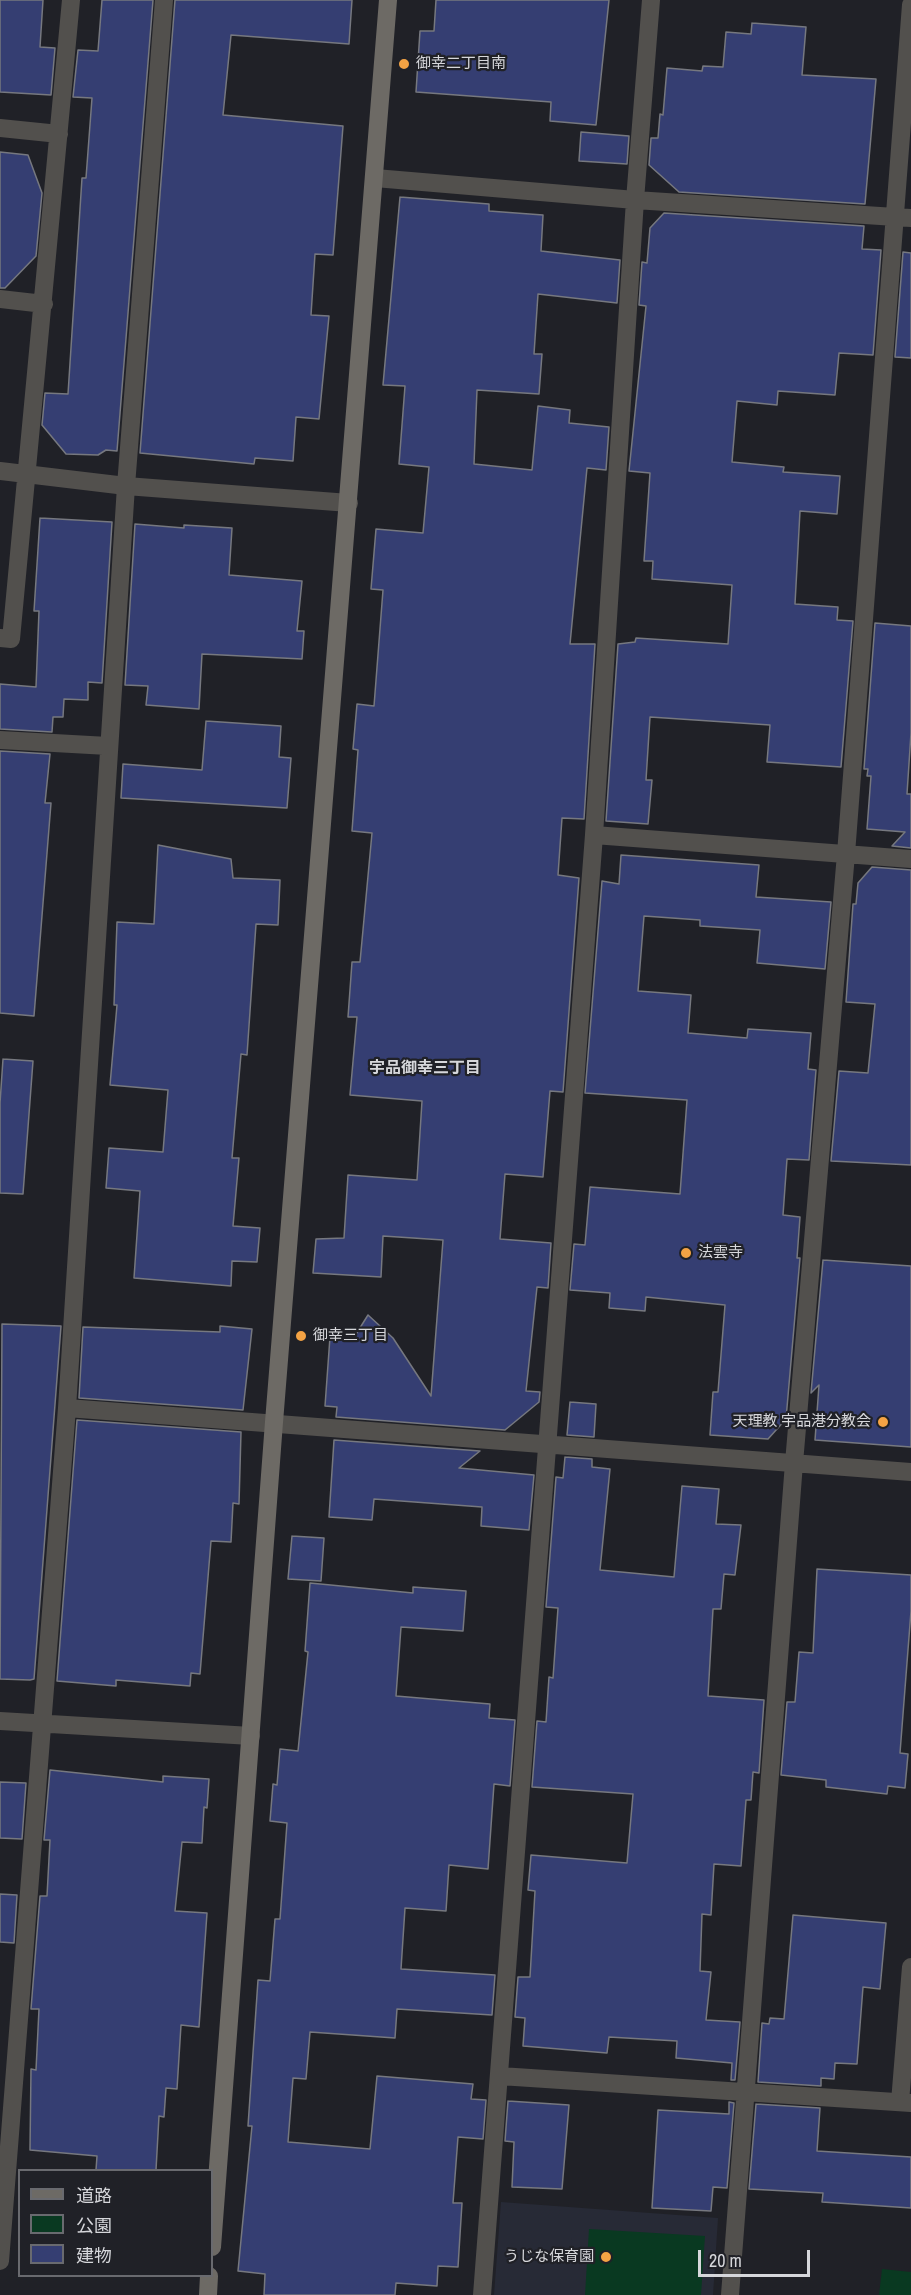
<!DOCTYPE html>
<meta charset="utf-8">
<style>
body{margin:0}
#map{position:relative;width:911px;height:2295px;overflow:hidden;background:#202127;font-family:"Archivo Narrow","Noto Sans JP",sans-serif}
canvas{display:block}
.legend{position:absolute;left:18px;top:2169px;width:195px;height:108px;box-sizing:border-box;background:#202127;border:2px solid #696a6f;margin:0;padding:8px 10px;list-style:none;font-size:18px;color:#d6d7db}
.legend li{display:flex;align-items:center;gap:12px;height:30px}
.legend b{width:30px;border:2px solid #696a6f}
.scale{position:absolute;left:698px;top:2250px;width:112px;height:27px;box-sizing:border-box;border:3px solid #d6d7db;border-top:0;padding-left:8px;font-size:18px;line-height:21px;white-space:nowrap;color:#d6d7db;-webkit-text-stroke:4px #202127;paint-order:stroke}
</style>
<div id="map">
<canvas width="911" height="2295"></canvas>
<ul class="legend">
<li><b style="height:8px;background:#6d6a65"></b>道路</li>
<li><b style="height:16px;background:#093921"></b>公園</li>
<li><b style="height:16px;background:#353e72"></b>建物</li>
</ul>
<div class="scale">20 m</div>
</div>
<script>
const c = document.querySelector('canvas').getContext('2d');
c.lineJoin = 'round';
function fillPath(path, color) { c.fillStyle = color; c.fill(path, 'evenodd'); }
const toPath = rows => new Path2D(rows.map(r => 'M' + r).join(''));
function strokePath(path, color, width, dash) { c.strokeStyle = color; c.lineWidth = width; c.lineCap = dash ? 'butt' : 'round'; c.setLineDash(dash || []); c.stroke(path); }
function label(font, color, halo, rows, align = 'center') {
  c.font = font + ' "Archivo Narrow","Noto Sans JP",sans-serif'; c.lineWidth = 4.5; c.setLineDash([]); c.textBaseline = 'middle'; c.strokeStyle = halo; c.fillStyle = color; for (const [text, x, y, turn = 0] of rows) {
    c.save(); c.translate(x, y); c.rotate((+turn || 0) * Math.PI / 180); c.textAlign = isNaN(turn) ? turn : align; if (halo) c.strokeText(text, 0, 0); c.fillText(text, 0, 0); c.restore();
  }
}
fillPath(toPath([
 [501,2202,718,2218,713,2295,494,2295]
]), '#272a36');
fillPath(toPath([
 [589,2229,705,2236,701,2295,585,2295],
 [882,2269,911,2272,911,2295,879,2295]
]), '#093921');
const building = toPath([
 [0,0,43,0,40,47,55,48,51,95,0,92,0,0],
 [102,0,153,0,117,451,106,450,98,455,66,454,42,425,45,393,68,394,82,178,86,178,92,98,73,97,78,50,98,51,102,0],
 [175,0,352,0,349,44,231,35,223,115,343,126,333,255,315,254,311,315,329,316,319,419,296,417,293,461,255,458,254,464,140,453,175,0],
 [436,0,609,0,596,125,550,121,551,102,416,92,420,31,434,31,436,0],
 [752,23,806,27,802,75,876,79,865,204,679,192,649,165,651,138,658,138,660,114,663,115,667,68,702,71,703,66,723,67,726,32,751,34,752,23],
 [581,132,629,136,627,164,579,161,581,132],
 [0,152,28,155,42,193,36,256,5,288,0,288,0,152],
 [400,197,489,204,489,211,543,215,541,251,620,260,617,303,538,294,534,354,542,354,539,394,477,390,474,464,532,470,538,406,570,410,569,423,609,427,606,470,587,468,570,644,595,644,584,819,562,818,558,875,579,878,563,1092,550,1091,543,1177,505,1174,500,1239,551,1243,548,1288,537,1287,526,1391,540,1392,539,1402,505,1430,336,1417,337,1407,325,1406,330,1337,353,1339,368,1315,393,1338,431,1396,443,1240,383,1236,381,1277,313,1273,316,1239,344,1238,348,1175,417,1180,422,1101,350,1095,357,1017,348,1017,352,962,360,962,372,833,352,831,358,750,353,749,357,704,374,706,383,590,371,589,376,529,423,533,429,467,399,464,405,386,383,385,400,197],
 [664,213,864,226,862,249,881,250,873,355,839,353,835,395,778,391,777,405,737,401,732,462,784,467,783,472,840,476,837,514,800,511,795,604,838,607,837,620,853,621,841,767,767,762,770,725,650,717,646,780,652,780,648,824,606,821,618,644,635,642,636,638,728,644,732,585,652,579,653,561,644,561,650,473,629,471,646,306,639,305,642,262,647,263,650,228,664,213],
 [903,252,911,253,911,358,895,357,903,252],
 [40,518,112,522,102,683,88,682,88,700,64,699,63,717,53,717,52,732,0,729,0,684,36,687,39,611,34,611,40,518],
 [135,524,184,528,184,525,232,528,229,575,302,581,297,631,304,631,302,659,202,654,199,709,146,705,148,686,125,685,135,524],
 [875,623,911,626,911,733,907,794,911,794,911,848,892,846,905,832,867,829,871,776,867,776,868,769,864,769,875,623],
 [206,721,281,726,279,757,291,758,287,808,121,798,123,764,202,770,206,721],
 [0,751,50,754,45,803,51,803,34,1016,0,1013,0,751],
 [158,845,231,859,233,878,280,880,278,925,256,924,247,1055,241,1054,232,1158,239,1158,233,1226,260,1228,257,1262,232,1261,231,1286,134,1278,140,1191,106,1188,109,1148,163,1152,168,1090,110,1085,117,1005,114,1005,117,922,154,924,158,845],
 [621,855,759,865,756,897,831,902,825,969,757,963,760,930,700,926,700,920,644,916,638,991,691,995,688,1033,747,1038,748,1029,811,1033,808,1069,816,1070,809,1160,787,1159,783,1215,800,1217,797,1258,800,1258,786,1419,768,1439,710,1435,713,1392,718,1392,725,1305,646,1297,645,1311,609,1308,610,1293,570,1290,574,1244,585,1245,590,1187,680,1194,687,1100,585,1093,602,881,619,884,621,855],
 [872,867,911,870,911,1165,831,1161,839,1071,868,1073,875,1004,846,1002,853,904,856,904,858,883,872,867],
 [3,1059,33,1061,23,1194,0,1193,0,1103,3,1059],
 [823,1260,911,1266,911,1447,815,1440,819,1385,811,1393,823,1260],
 [2,1324,61,1326,34,1679,30,1680,0,1679,2,1324],
 [220,1326,252,1329,243,1410,79,1398,83,1327,220,1332,220,1326],
 [570,1402,596,1404,594,1437,567,1435,570,1402],
 [77,1420,241,1432,239,1504,233,1503,231,1542,211,1541,200,1674,191,1673,190,1686,116,1680,116,1686,57,1681,77,1420],
 [334,1440,480,1451,459,1468,534,1475,529,1530,481,1526,482,1507,374,1499,372,1520,329,1517,334,1440],
 [565,1457,592,1459,592,1467,610,1469,600,1570,674,1577,682,1486,719,1489,716,1524,741,1525,735,1575,724,1574,721,1609,713,1609,708,1696,764,1700,759,1773,753,1772,751,1800,746,1800,741,1866,714,1864,711,1915,702,1914,700,1971,711,1972,706,2020,740,2022,735,2080,731,2080,732,2063,676,2058,677,2041,609,2037,607,2053,523,2046,525,2018,515,2017,518,1977,530,1977,535,1891,528,1890,531,1855,627,1863,633,1794,532,1787,537,1721,546,1722,549,1677,553,1678,558,1608,546,1607,556,1477,563,1478,565,1457],
 [292,1536,324,1538,321,1581,288,1579,292,1536],
 [817,1569,911,1575,911,1611,900,1753,908,1754,905,1788,888,1786,887,1794,826,1787,826,1780,781,1775,787,1702,795,1702,799,1652,813,1653,817,1569],
 [310,1583,413,1593,413,1587,466,1591,463,1631,401,1627,396,1696,490,1704,489,1718,515,1720,510,1786,494,1784,488,1869,449,1865,446,1911,405,1908,401,1969,495,1975,492,2015,397,2009,395,2038,310,2032,306,2079,293,2078,288,2142,370,2149,377,2076,473,2084,471,2099,486,2100,483,2139,458,2137,453,2203,462,2203,458,2267,438,2266,437,2286,396,2283,395,2295,264,2295,265,2274,238,2271,252,2126,248,2126,258,1980,270,1981,275,1919,280,1919,287,1823,270,1821,273,1784,277,1785,280,1749,298,1751,308,1652,305,1651,310,1583],
 [50,1770,163,1782,163,1776,209,1779,207,1808,204,1807,202,1843,182,1842,175,1911,207,1913,199,2027,181,2025,177,2089,166,2088,164,2117,159,2116,156,2170,96,2170,97,2156,30,2150,31,2069,36,2070,39,2009,31,2009,40,1896,47,1896,50,1840,44,1840,50,1770],
 [0,1782,26,1783,22,1839,0,1838,0,1782],
 [0,1894,17,1895,14,1943,0,1942,0,1894],
 [793,1915,886,1923,880,1989,863,1987,857,2064,835,2063,834,2079,821,2078,821,2086,758,2082,762,2023,769,2024,770,2018,784,2019,793,1915],
 [508,2101,569,2105,562,2189,512,2187,514,2142,505,2141,508,2101],
 [729,2102,734,2103,727,2188,713,2187,711,2211,652,2208,658,2110,729,2114,729,2102],
 [756,2104,820,2108,817,2151,911,2157,911,2208,822,2202,823,2193,749,2189,756,2104]
]);
fillPath(building, '#353e72');
strokePath(building, '#76787f', 1.5);
strokePath(toPath([
 [0,128,59,134],
 [375,178,635,200,911,218],
 [0,299,44,304],
 [0,471,126,486,349,503],
 [0,638,11,639,71,0],
 [0,740,108,746],
 [594,835,911,859],
 [67,1408,911,1472],
 [0,1721,251,1736],
 [500,2076,911,2103],
 [900,2102,911,1967],
 [0,2261,67,1408,126,486,164,0],
 [482,2295,594,835,635,200,651,0],
 [730,2295,794,1463,846,854,911,5]
]), '#52504d', 18);
strokePath(toPath([
 [212,2247,274,1422,388,0],
 [208,2295,209,2276]
]), '#6d6a65', 18);
for (const [x, y, r, color] of [
 [404,64,6,"#f4a344"],
 [686,1253,6,"#f4a344"],
 [301,1336,6,"#f4a344"],
 [883,1422,6,"#f4a344"],
 [606,2257,6,"#f4a344"]
]) { const dot = new Path2D(); dot.arc(x, y, r, 0, 2 * Math.PI); c.fillStyle = color; c.fill(dot); strokePath(dot, '#202127', 2); }
label('15px', '#d6d7db', '#202127', [
 ["御幸二丁目南",416,64],
 ["法雲寺",698,1253],
 ["御幸三丁目",313,1336],
 ["天理教 宇品港分教会",871,1422,"right"],
 ["うじな保育園",594,2257,"right"]
], 'left');
label('bold 16px', '#d6d7db', '#202127', [
 ["宇品御幸三丁目",425,1069]
]);
</script>
